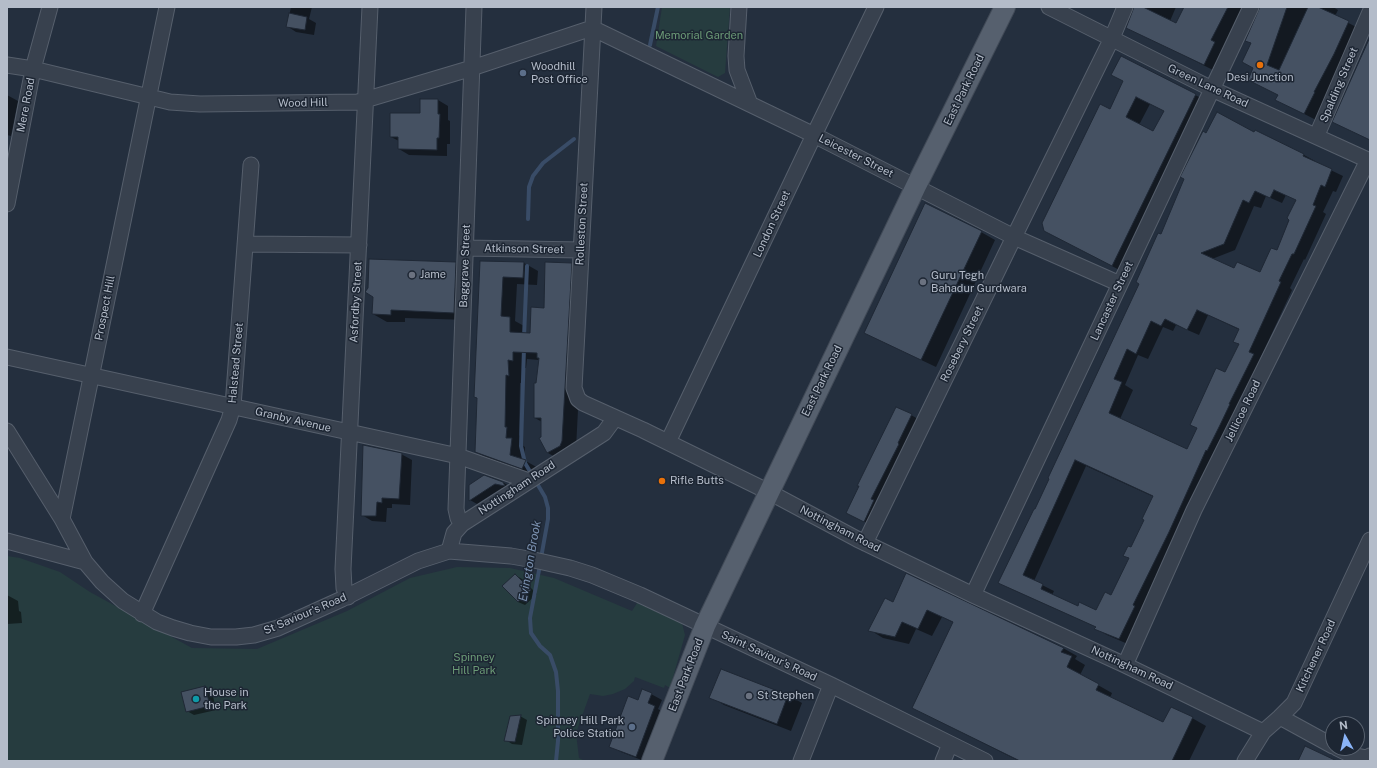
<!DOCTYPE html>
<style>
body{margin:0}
#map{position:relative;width:1377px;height:768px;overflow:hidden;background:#242f3e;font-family:"Public Sans",sans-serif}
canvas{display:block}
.frame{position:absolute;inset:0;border:8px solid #b4bcc9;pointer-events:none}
.north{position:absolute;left:1325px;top:716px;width:40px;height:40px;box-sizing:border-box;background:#1d2633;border:1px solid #59626f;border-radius:50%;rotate:352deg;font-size:11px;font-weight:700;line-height:16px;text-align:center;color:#b4bcc9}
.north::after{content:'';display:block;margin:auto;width:14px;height:18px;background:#8ab4f8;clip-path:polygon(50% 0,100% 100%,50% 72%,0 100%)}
</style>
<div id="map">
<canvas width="1377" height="768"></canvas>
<div class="frame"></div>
<div class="north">N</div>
</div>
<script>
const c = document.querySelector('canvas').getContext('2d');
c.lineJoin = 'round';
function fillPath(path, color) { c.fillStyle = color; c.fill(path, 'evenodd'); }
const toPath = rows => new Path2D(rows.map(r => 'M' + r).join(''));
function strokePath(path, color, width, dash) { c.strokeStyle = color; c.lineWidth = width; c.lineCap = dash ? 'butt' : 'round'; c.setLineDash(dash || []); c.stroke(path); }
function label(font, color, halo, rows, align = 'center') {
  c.font = font + ' "Public Sans",sans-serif'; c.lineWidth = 3; c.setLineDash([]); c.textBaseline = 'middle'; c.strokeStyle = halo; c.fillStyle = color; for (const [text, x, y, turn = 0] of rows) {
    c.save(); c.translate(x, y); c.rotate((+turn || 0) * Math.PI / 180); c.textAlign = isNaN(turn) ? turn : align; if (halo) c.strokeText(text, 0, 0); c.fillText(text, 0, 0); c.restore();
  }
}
fillPath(toPath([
 [662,7,730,7,725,73,718,77,656,46],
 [7,556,20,558,60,572,90,592,192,648,257,649,347,611,410,578,457,567,510,568,554,578,632,611,637,603,682,623,685,635,670,688,665,685,664,688,635,677,634,681,625,689,613,694,603,696,590,694,576,733,579,758,585,761,7,761]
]), '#263c3f');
fillPath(toPath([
 [291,7,312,7,309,19,316,23,314,35,296,32,287,26],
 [1134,7,1176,7,1170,21,1177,24,1185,7,1245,7,1217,72,1127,27],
 [1261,7,1333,7,1338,10,1335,16,1362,30,1318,121,1277,100,1279,95,1249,80,1254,68,1252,44,1246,40],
 [1370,37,1370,140,1334,122],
 [1121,58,1209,102,1125,273,1059,238,1110,110,1124,82],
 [1150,104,1165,111,1154,132,1139,125],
 [7,95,18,101,11,136,7,135],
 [421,100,438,100,448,106,448,120,450,121,450,144,447,144,447,156,409,155,399,149,399,141,391,137,421,114],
 [1255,131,1304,155,1315,161,1314,162,1343,176,1336,192,1333,191,1323,212,1326,214,1305,260,1304,259,1290,288,1292,290,1260,359,1264,361,1130,645,1107,635,1096,629,1096,627,1011,589,1000,583,1035,511,1140,284,1206,134,1254,133],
 [1286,195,1296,200,1277,252,1260,274,1235,269,1212,259,1235,250,1254,206,1261,208,1266,196,1282,203],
 [1208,315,1240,330,1235,342,1240,345,1187,450,1120,419,1133,390,1125,385,1138,355,1148,359,1163,327,1173,331,1176,325,1199,335],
 [1086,466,1154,497,1145,520,1132,549,1130,559,1112,596,1096,611,1078,608,1052,595,1054,591,1034,581],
 [981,232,995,240,936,367,879,340,865,332],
 [481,262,524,263,538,271,537,285,517,284,515,321,524,326,524,334,530,334,571,264,585,272,576,449,562,461,548,453,540,439,542,437,542,422,535,418,539,360,527,359,526,368,522,368,522,383,520,383,519,435,520,436,520,444,525,447,524,460,540,469,536,476,490,460,476,452,478,398,475,397],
 [455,263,469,271,468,320,405,318,405,322,387,322,373,314],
 [911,415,918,419,871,525,854,517,860,486],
 [401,454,412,460,410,505,392,504,392,508,387,508,386,522,372,521,362,515],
 [503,482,510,487,511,489,502,488,477,504,470,500,470,485],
 [906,574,1063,648,1077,656,1075,659,1085,665,1080,675,1112,693,1110,698,1164,723,1192,718,1206,726,1189,761,1019,761,913,708,954,623,942,617,932,636,916,629,909,644,883,638,870,630,893,603],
 [515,575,522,579,537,594,525,605,518,602],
 [7,595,18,601,19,611,21,612,22,623,7,624],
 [721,670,788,695,802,703,791,731,724,705,711,697],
 [205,687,212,691,216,710,194,715,187,711],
 [651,694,662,700,658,709,665,713,644,761,621,752,611,746,639,701],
 [520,716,527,720,522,745,512,744,506,740]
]), '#0007');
strokePath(toPath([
 [650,45,658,7],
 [528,219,529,187,533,176,543,163,574,139],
 [524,337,527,266],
 [524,348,521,446,525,463,545,497,548,508,548,519,541,558],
 [540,565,530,618,531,633,540,646,550,655,556,672,558,691,558,741,556,761]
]), '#394c67', 4);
const building = toPath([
 [1134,7,1143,7,1176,23,1184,7,1228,7,1211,40,1215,42,1204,65,1126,28,1134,7],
 [1260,7,1287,7,1267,65,1279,70,1308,7,1318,7,1349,21,1334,54,1314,92,1315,92,1304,114,1275,100,1278,95,1248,80,1253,68,1242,62,1251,43,1245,41,1260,7],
 [289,13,307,17,305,30,286,27,289,13],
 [1370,37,1370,140,1332,122,1370,37],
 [1121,56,1196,94,1112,266,1044,231,1042,223,1100,104,1110,109,1123,81,1111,75,1121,56],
 [1136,97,1164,111,1153,131,1126,117,1136,97],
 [420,99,438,99,438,114,440,114,439,138,437,138,437,150,398,149,398,137,390,137,390,113,420,113,420,99],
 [1217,112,1254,132,1255,130,1304,154,1303,156,1332,169,1325,187,1321,185,1313,205,1316,206,1294,254,1292,254,1279,281,1281,282,1249,352,1254,354,1229,404,1230,404,1220,425,1207,451,1206,450,1169,532,1133,605,1135,606,1119,639,1094,629,1096,627,998,583,1034,509,1035,509,1049,479,1048,478,1139,284,1136,282,1158,233,1161,234,1184,179,1180,177,1203,131,1206,133,1217,112],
 [1274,190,1296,200,1287,218,1289,220,1277,250,1271,248,1260,272,1237,262,1234,268,1201,253,1224,244,1243,200,1249,203,1255,191,1270,198,1274,190],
 [1197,310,1239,329,1233,342,1239,344,1225,372,1216,368,1190,425,1197,428,1187,449,1109,413,1122,382,1114,379,1127,349,1136,354,1151,321,1161,326,1165,319,1187,330,1197,310],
 [1075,460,1153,496,1142,519,1144,520,1131,547,1128,546,1123,556,1129,558,1111,595,1105,592,1096,610,1079,602,1078,606,1041,589,1043,584,1023,575,1075,460],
 [925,203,982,231,921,360,864,333,925,203],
 [369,259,456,262,454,313,391,310,391,315,372,314,373,297,365,292,368,288,369,259],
 [480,261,524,262,523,278,503,277,501,316,510,317,510,332,530,333,531,307,544,308,545,262,572,263,562,441,560,446,547,453,539,438,541,437,541,418,534,418,534,383,536,383,539,358,537,358,537,353,513,352,513,361,508,360,509,376,506,375,505,427,507,427,506,438,512,438,510,455,526,460,522,469,475,452,477,398,474,397,480,261],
 [896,407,912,414,898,443,899,444,871,499,874,500,864,522,846,513,859,486,857,486,896,407],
 [363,445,402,453,399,499,382,498,382,503,377,502,376,516,361,516,363,445],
 [484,475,503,482,505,486,495,484,469,501,469,485,484,475],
 [906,573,1064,648,1061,652,1072,656,1067,667,1099,684,1096,690,1163,722,1171,707,1193,717,1172,761,1020,761,912,708,953,622,927,610,918,629,902,622,895,637,868,631,885,598,893,602,906,573],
 [515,574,531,590,518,602,502,586,515,574],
 [721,669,788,695,777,724,709,698,721,669],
 [205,686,210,706,186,712,181,692,205,686],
 [642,689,652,693,648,703,655,706,636,757,609,747,628,696,638,700,642,689],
 [521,715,515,742,504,741,510,716,521,715],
 [1305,746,1337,761,1298,761,1305,746]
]);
fillPath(building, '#455162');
strokePath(building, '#1f2835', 1);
const minor = toPath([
 [594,7,574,388,578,399,583,403,643,430,769,492,857,539,973,595,1125,665,1263,732],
 [739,7,736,56,737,70,750,104],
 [1049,7,1212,89,1370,161],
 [592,28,814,135,1014,237,1120,284],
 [7,65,33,69,170,102,200,104,358,102,472,68,592,28],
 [1317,135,1370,12],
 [7,204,33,69,50,7],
 [245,244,359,245],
 [466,248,581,250],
 [7,357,458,456,529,481],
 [7,431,62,519,85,562,102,582,123,601,157,622,173,628,190,633,211,637,236,637,254,635,278,628,342,599,418,561,449,551,511,556,534,560,570,568,592,575,640,595,831,685,985,761],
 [668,442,814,135,876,7],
 [62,519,167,7],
 [462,524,458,518,456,509,474,7],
 [7,541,85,562],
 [865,543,1014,237,1112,38,1125,7],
 [449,551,454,533,462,524,604,433,615,418],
 [973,595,1251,7],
 [348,597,344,588,343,569,370,7],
 [142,614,229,420,233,406,251,165],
 [1125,665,1194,510,1368,160],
 [1280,717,1333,746],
 [1337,748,1351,755,1367,758,1370,756],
 [801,761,831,685],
 [943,761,950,744],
 [1245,761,1263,732,1280,717,1294,703,1370,540]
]);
const major = toPath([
 [652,761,705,626,916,186,1005,7]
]);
strokePath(minor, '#565f6c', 17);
strokePath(major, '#414a57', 22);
strokePath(minor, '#38414e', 15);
strokePath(major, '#56606e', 20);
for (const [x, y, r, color] of [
 [1260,65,4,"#e8710a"],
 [523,73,4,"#5c6f8a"],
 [412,275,4,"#6b7280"],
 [923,282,4,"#6b7280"],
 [662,481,4,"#e8710a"],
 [749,696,4,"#6b7280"],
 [196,699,4,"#0f9aa8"],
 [632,727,4,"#5c6f8a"]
]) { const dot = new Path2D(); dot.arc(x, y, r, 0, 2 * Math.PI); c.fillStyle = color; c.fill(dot); strokePath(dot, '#1d2633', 1.5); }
label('11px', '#6b9a76', '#1d2633', [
 ["Memorial Garden",699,36],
 ["Spinney",474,658],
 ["Hill Park",474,671]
]);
label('11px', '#b4bcc9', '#1d2633', [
 ["Woodhill",531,67],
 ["Post Office",531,80],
 ["Desi Junction",1260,78,"center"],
 ["Jame",420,275],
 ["Guru Tegh",931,276],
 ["Bahadur Gurdwara",931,289],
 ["Rifle Butts",670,481],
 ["House in",204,693],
 ["the Park",204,706],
 ["St Stephen",757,696],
 ["Spinney Hill Park",624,721,"right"],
 ["Police Station",624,734,"right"]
], 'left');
label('11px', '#b4bcc9', '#1d2633', [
 ["Spalding Street",1339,85,-67],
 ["Green Lane Road",1208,86,25],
 ["East Park Road",964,90,-64],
 ["Wood Hill",303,103,-1],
 ["Mere Road",26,105,-79],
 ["Leicester Street",856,156,27],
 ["Rolleston Street",582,224,-87],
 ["London Street",772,224,-65],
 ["Atkinson Street",524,249,1],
 ["Baggrave Street",465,266,-88],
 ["Lancaster Street",1112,301,-65],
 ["Asfordby Street",356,302,-87],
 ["Prospect Hill",105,308,-79],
 ["Rosebery Street",962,344,-64],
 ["Halstead Street",236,363,-85],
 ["East Park Road",822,381,-64],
 ["Jellicoe Road",1243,411,-64],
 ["Granby Avenue",293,420,13],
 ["Nottingham Road",517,488,-33],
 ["Nottingham Road",840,529,27],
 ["St Saviour's Road",305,614,-23],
 ["Saint Saviour's Road",769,656,25],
 ["Kitchener Road",1316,656,-65],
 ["Nottingham Road",1132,668,25],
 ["East Park Road",686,675,-69]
]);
label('italic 12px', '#7c92b1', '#1d2633', [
 ["Evington Brook",530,561,-80]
]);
</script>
